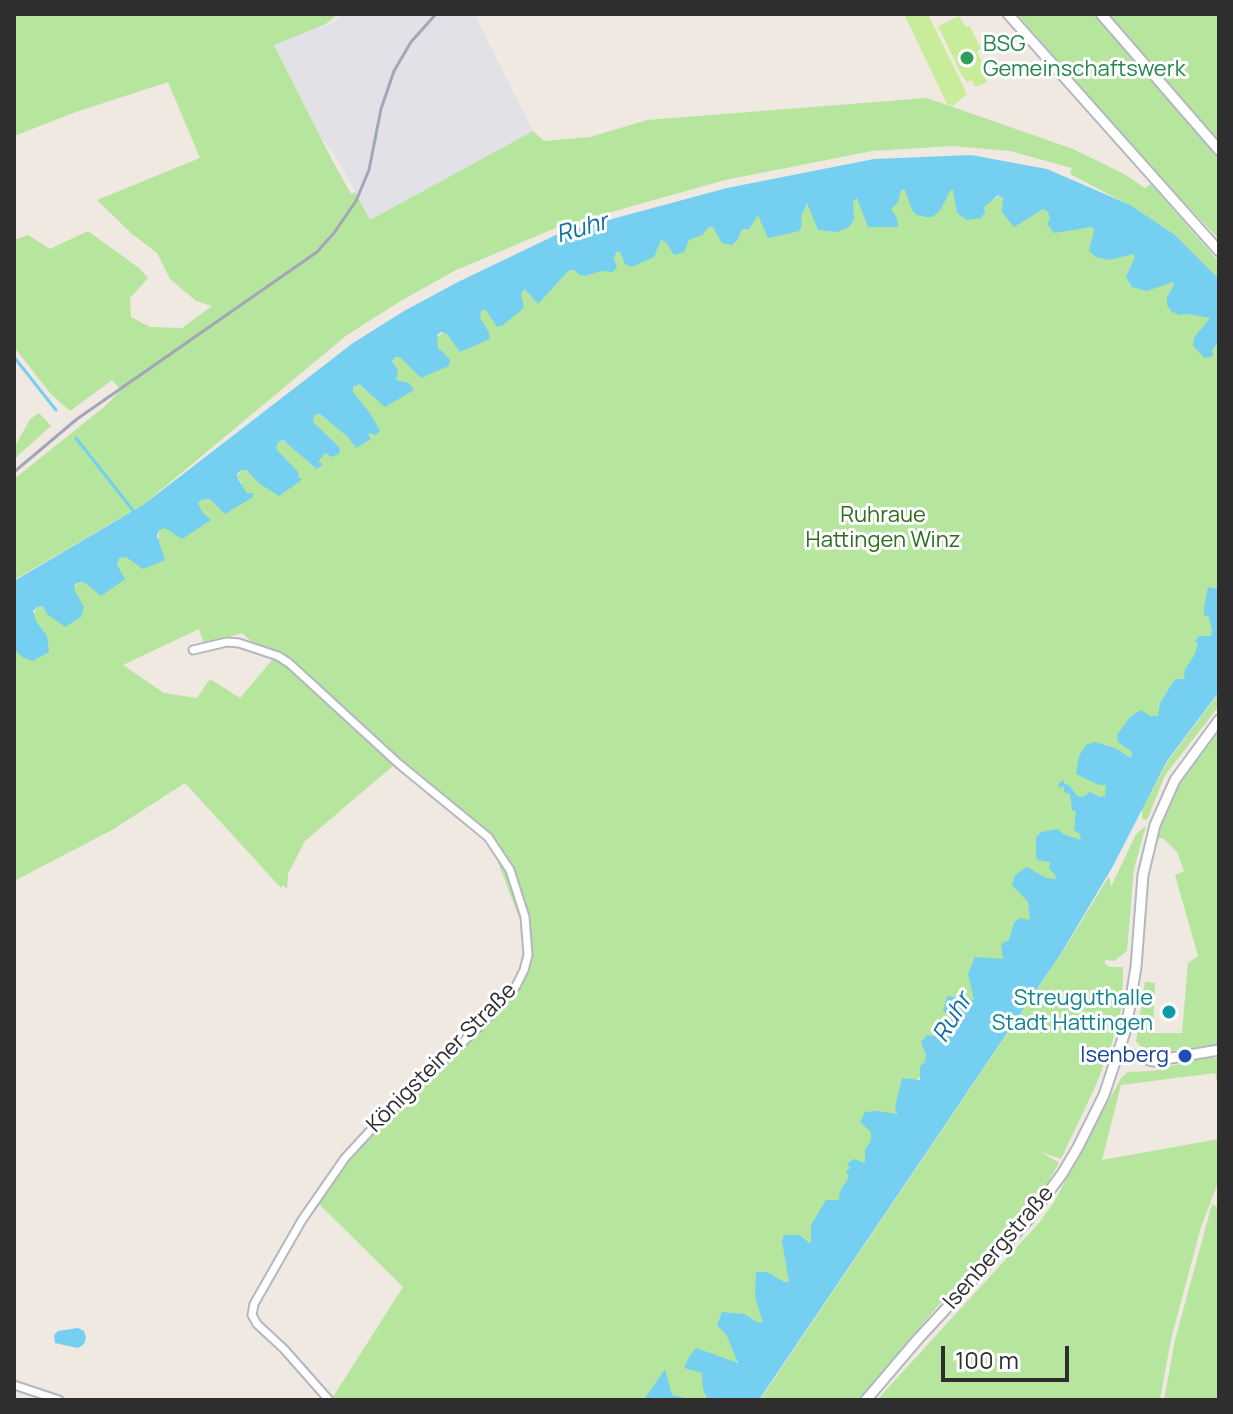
<!DOCTYPE html>
<meta charset="utf-8">
<style>
body{margin:0}
#map{position:relative;width:1233px;height:1414px;overflow:hidden;background:#efe9e1;font-family:Manrope,sans-serif}
canvas{display:block}
.frame{position:absolute;inset:0;border:16px solid #2e2e2e;pointer-events:none}
.scale{position:absolute;left:941px;top:1346px;width:128px;height:36px;box-sizing:border-box;border:4px solid #2e2e2e;border-top:0;padding-left:10px;font-size:24px;line-height:28px;white-space:nowrap;color:#2e2e2e;-webkit-text-stroke:6px #fff;paint-order:stroke}
</style>
<div id="map">
<canvas width="1233" height="1414"></canvas>
<div class="frame"></div>
<div class="scale">100 m</div>
</div>
<script>
const c = document.querySelector('canvas').getContext('2d');
c.lineJoin = 'round';
function fillPath(path, color) { c.fillStyle = color; c.fill(path, 'evenodd'); }
const toPath = rows => new Path2D(rows.map(r => 'M' + r).join(''));
function strokePath(path, color, width, dash) { c.strokeStyle = color; c.lineWidth = width; c.lineCap = dash ? 'butt' : 'round'; c.setLineDash(dash || []); c.stroke(path); }
function label(font, color, halo, rows, align = 'center') {
  c.font = font + ' Manrope,sans-serif'; c.lineWidth = 6; c.setLineDash([]); c.textBaseline = 'middle'; c.strokeStyle = halo; c.fillStyle = color; for (const [text, x, y, turn = 0] of rows) {
    c.save(); c.translate(x, y); c.rotate((+turn || 0) * Math.PI / 180); c.textAlign = isNaN(turn) ? turn : align; if (halo) c.strokeText(text, 0, 0); c.fillText(text, 0, 0); c.restore();
  }
}
fillPath(toPath([
 [343,14,474,14,533,131,370,220,338,159,320,136,272,40,331,24]
]), '#e3e1e8');
fillPath(toPath([
 [14,14,338,14,326,24,274,45,332,160,351,194,355,192,370,220,533,131,544,141,590,137,647,120,927,98,1073,149,1124,174,1145,188,1151,184,1219,262,1219,279,1175,235,1129,205,1070,174,1072,168,1010,151,952,146,872,151,725,180,558,227,454,271,399,302,347,335,143,505,14,580,14,479,104,407,121,390,112,380,70,411,51,394,14,347,14,240,28,235,50,249,88,231,139,268,148,278,130,298,131,317,150,327,182,328,212,306,196,301,170,279,157,253,132,234,97,200,200,158,168,82,76,112,14,136],
 [1017,14,1219,14,1219,239,1148,165],
 [954,189,955,196,992,200,1001,195,1003,202,1040,211,1043,209,1091,227,1156,262,1219,324,1219,619,1211,637,1039,909,926,1067,763,1323,710,1400,331,1400,403,1287,317,1202,349,1156,492,1013,521,978,528,941,491,844,394,765,305,841,288,874,287,889,283,885,281,888,185,783,112,830,14,881,14,633,33,616,37,607,43,606,46,612,79,582,86,583,117,566,119,558,159,538,159,530,162,528,201,511,198,503,201,500,210,499,242,483,237,477,241,470,246,470,253,477,278,442,282,440,292,447,318,428,313,422,315,415,320,414,327,420,353,392,353,387,359,384,365,390,392,363,395,357,400,357,443,333,473,312,682,220,906,190],
 [199,629,204,645,242,633,272,660,240,698,210,679,197,698,164,693,123,665],
 [39,413,51,426,14,459,14,448,30,419],
 [1219,693,1219,706,1165,775,1147,820,1142,819,1142,809,1168,761],
 [1219,727,1219,1044,1161,1052,1150,1050,1140,1046,1136,1041,1145,982,1155,983,1153,1033,1182,1033,1188,963,1198,956,1175,875,1184,871,1177,852,1163,838,1155,839,1166,810,1182,780],
 [1146,826,1134,868,1127,951,1114,961,1105,960,1105,964,1110,967,1123,967,1122,1006,1112,1043,1096,1085,1061,1159,1041,1152,1059,1163,1040,1196,1008,1234,936,1308,859,1400,760,1400,1065,948,1109,876,1111,887,1136,834],
 [1202,1058,1219,1058,1219,1090,1215,1073,1121,1085,1102,1160,1219,1139,1219,1180,1201,1227,1171,1339,1160,1400,877,1400,1038,1224,1054,1202,1121,1078,1128,1072,1153,1071],
 [1212,1204,1219,1208,1219,1400,1164,1400,1175,1340]
]), '#b6e59e');
fillPath(toPath([
 [904,14,928,14,967,94,953,106,947,104],
 [959,16,966,27,970,26,981,49,977,51,983,65,980,67,987,82,975,87,972,80,967,82,962,76,938,26]
]), '#c9ec9a');
fillPath(toPath([
 [971,155,1047,169,1130,205,1175,235,1219,279,1219,342,1212,350,1213,356,1205,358,1193,346,1194,338,1210,318,1188,314,1180,315,1172,312,1167,305,1167,297,1174,285,1173,282,1147,291,1132,287,1126,277,1135,257,1133,254,1109,260,1096,257,1089,251,1094,230,1092,227,1054,233,1047,224,1050,219,1048,212,1043,209,1014,227,1002,212,1003,198,998,195,984,207,985,212,981,218,967,220,957,213,953,189,950,191,941,209,933,217,926,217,917,215,912,210,905,190,901,190,898,202,891,209,897,218,898,227,868,227,857,198,853,201,854,219,849,227,837,232,818,230,807,203,801,217,802,225,799,231,791,233,768,238,758,215,749,229,742,229,738,239,732,245,722,243,713,227,709,227,702,235,689,240,684,252,674,255,666,242,661,240,654,257,631,267,625,264,620,252,616,252,614,259,617,267,613,272,601,271,585,276,580,275,574,270,569,270,538,304,525,289,521,293,524,308,503,325,497,327,486,310,481,310,480,318,489,333,490,339,460,352,447,334,441,332,437,335,438,349,442,351,450,360,449,366,421,378,400,357,395,357,392,362,398,370,396,380,409,383,414,390,385,407,359,384,353,387,353,392,372,416,380,431,376,435,368,433,371,439,356,448,348,437,320,414,315,415,313,422,339,447,340,453,332,457,325,453,318,462,323,464,317,469,283,440,278,442,276,449,298,472,299,478,303,479,279,496,260,484,246,470,241,470,237,474,238,479,247,493,253,493,253,497,225,514,210,499,201,500,198,503,202,512,211,520,182,539,165,528,159,530,157,536,165,560,143,569,126,557,119,558,117,565,125,579,101,596,85,583,80,582,75,584,74,589,84,607,81,617,65,627,47,614,43,606,37,607,33,611,36,621,47,636,49,652,32,661,22,657,14,649,14,581,143,505,353,343,404,311,458,282,560,233,727,188,874,159],
 [1208,587,1219,589,1219,692,1167,761,1113,866,1062,952,759,1400,708,1400,703,1389,702,1373,684,1368,689,1357,696,1348,738,1363,726,1334,717,1326,722,1312,744,1314,757,1322,763,1323,755,1296,756,1272,767,1272,784,1282,789,1282,782,1241,784,1235,799,1235,811,1244,811,1225,826,1200,839,1200,840,1191,849,1177,846,1172,850,1168,847,1164,854,1159,865,1163,865,1150,871,1140,871,1132,860,1122,865,1112,877,1111,897,1114,895,1107,902,1078,920,1080,920,1066,925,1062,926,1055,921,1042,927,1035,947,1038,949,1020,960,1017,961,1006,952,1012,945,1013,943,1010,947,996,974,1000,968,974,975,957,1003,959,1001,944,1009,940,1014,923,1019,918,1030,920,1028,902,1012,885,1015,875,1027,867,1046,878,1056,879,1055,874,1049,869,1050,862,1038,860,1036,856,1036,837,1041,832,1058,829,1063,834,1081,840,1080,834,1074,830,1076,811,1072,810,1070,794,1064,792,1064,786,1058,788,1059,783,1064,780,1064,784,1069,785,1077,796,1083,797,1090,792,1100,797,1105,796,1106,785,1099,785,1076,774,1079,756,1086,745,1095,742,1115,748,1131,758,1132,752,1118,742,1117,735,1130,717,1141,710,1150,716,1158,716,1160,703,1175,679,1184,679,1185,669,1195,654,1198,643,1195,641,1199,636,1211,636,1212,630,1209,617,1204,615,1204,608],
 [78,1328,84,1331,86,1338,84,1344,78,1348,55,1343,54,1335,58,1331],
 [665,1369,672,1395,695,1400,644,1400]
]), '#75cff0');
strokePath(toPath([
 [14,357,56,410],
 [76,438,135,513]
]), '#75cff0', 3);
const street = toPath([
 [193,650,227,642,239,643,278,656,289,663,399,764,488,837,510,870,525,917,528,955,524,970,516,986,480,1026,380,1120,345,1158,302,1220,254,1304,252,1315,257,1324,284,1349,329,1400],
 [14,1385,59,1400]
]);
const secondary = toPath([
 [1008,14,1219,251],
 [1101,14,1219,150],
 [1120,1051,1153,1061,1219,1050],
 [866,1400,918,1339,1027,1221,1062,1174,1078,1147,1104,1095,1126,1029,1136,967,1143,875,1155,825,1175,780,1219,720]
]);
strokePath(street, '#b4b7c1', 11);
strokePath(secondary, '#b4b7c1', 13);
strokePath(street, '#fff', 7);
strokePath(secondary, '#fff', 9);
strokePath(toPath([
 [14,472,77,419,317,252,334,233,356,201,369,170,381,109,394,71,411,42,436,14]
]), '#a3a6b8', 3);
for (const [x, y, r, color] of [
 [967,58,8,"#2e9e5b"],
 [1169,1012,8,"#0f9aa8"],
 [1185,1056,8,"#1a4fb4"]
]) { const dot = new Path2D(); dot.arc(x, y, r, 0, 2 * Math.PI); c.fillStyle = color; c.fill(dot); strokePath(dot, '#fff', 3); }
label('22px', '#27864d', '#fff', [
 ["BSG",983,45],
 ["Gemeinschaftswerk",983,70]
], 'left');
label('22px', '#2c6e1b', '#fff', [
 ["Ruhraue",883,516],
 ["Hattingen Winz",883,541]
]);
label('22px', '#0d838f', '#fff', [
 ["Streuguthalle",1153,999],
 ["Stadt Hattingen",1153,1024]
], 'right');
label('22px', '#164399', '#fff', [
 ["Isenberg",1169,1056]
], 'right');
label('22px', '#2e2e2e', '#fff', [
 ["Königsteiner Straße",442,1058,-45],
 ["Isenbergstraße",999,1248,-49]
]);
label('italic 24px', '#0d6fa3', '#fff', [
 ["Ruhr",582,229,-16],
 ["Ruhr",953,1018,-59]
]);
</script>
